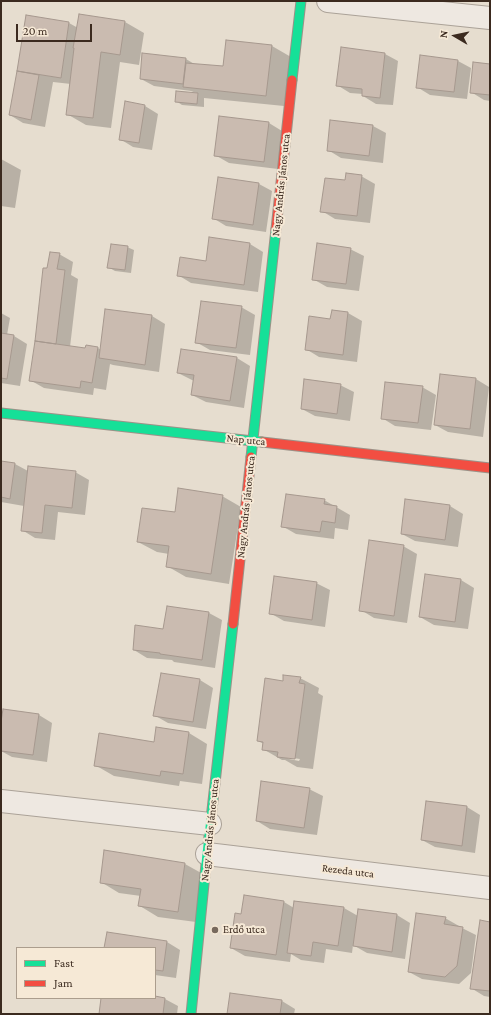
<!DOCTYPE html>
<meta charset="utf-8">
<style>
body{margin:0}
#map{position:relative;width:491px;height:1015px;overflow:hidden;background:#e6ddcf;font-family:"Crimson Pro",serif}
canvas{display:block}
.frame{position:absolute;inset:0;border:2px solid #3b2a1f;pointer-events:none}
.legend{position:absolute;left:16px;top:947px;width:140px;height:52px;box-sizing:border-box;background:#f6e9d6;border:1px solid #ab9d8d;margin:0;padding:5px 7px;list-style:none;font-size:12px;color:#3b2a1f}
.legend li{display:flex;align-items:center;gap:8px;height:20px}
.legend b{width:20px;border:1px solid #ab9d8d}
.north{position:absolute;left:435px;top:16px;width:40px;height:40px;-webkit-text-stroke:3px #f6e9d6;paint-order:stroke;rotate:279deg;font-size:11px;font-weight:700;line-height:16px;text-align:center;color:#3b2a1f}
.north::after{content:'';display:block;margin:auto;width:14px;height:18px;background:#3b2a1f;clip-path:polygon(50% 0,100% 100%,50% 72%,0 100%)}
.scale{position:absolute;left:16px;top:24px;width:76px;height:18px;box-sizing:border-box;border:2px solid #3b2a1f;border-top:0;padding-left:5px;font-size:12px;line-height:14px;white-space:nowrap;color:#3b2a1f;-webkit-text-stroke:3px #f6e9d6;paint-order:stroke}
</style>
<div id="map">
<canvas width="491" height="1015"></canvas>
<div class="frame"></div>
<ul class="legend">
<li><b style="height:5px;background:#16e098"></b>Fast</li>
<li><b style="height:5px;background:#f24e42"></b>Jam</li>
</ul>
<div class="north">N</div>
<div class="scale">20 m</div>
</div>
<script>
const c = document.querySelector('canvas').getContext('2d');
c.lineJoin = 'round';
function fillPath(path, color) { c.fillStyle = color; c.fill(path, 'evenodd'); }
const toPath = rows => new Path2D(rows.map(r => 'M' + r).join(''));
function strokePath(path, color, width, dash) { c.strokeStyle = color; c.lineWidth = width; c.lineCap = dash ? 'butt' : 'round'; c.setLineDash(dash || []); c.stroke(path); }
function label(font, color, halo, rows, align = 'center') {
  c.font = font + ' "Crimson Pro",serif'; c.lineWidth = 4; c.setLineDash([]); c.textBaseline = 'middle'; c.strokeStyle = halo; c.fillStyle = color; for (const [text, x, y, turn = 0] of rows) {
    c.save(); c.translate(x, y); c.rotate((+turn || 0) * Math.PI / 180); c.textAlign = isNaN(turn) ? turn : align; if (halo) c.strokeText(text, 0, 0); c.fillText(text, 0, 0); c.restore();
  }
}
fillPath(toPath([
 [80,15,125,22,144,33,139,65,120,62,111,128,86,125,67,114,71,84,53,82,45,127,23,123,10,115,27,16,69,23,78,28],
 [227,41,272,46,291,57,284,106,204,98,204,107,182,105,176,101,196,93,191,91,154,86,141,79,186,59,196,65,223,68],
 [341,48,385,54,398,61,393,105,376,104,363,96,363,94,350,93,337,85],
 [421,56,458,61,471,68,467,99,430,95,417,87],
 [490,65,490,101,484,100,471,92],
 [126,103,145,106,158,114,152,150,133,147,120,139],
 [220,117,269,123,282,131,278,169,229,163,215,155],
 [373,126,386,133,383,163,341,158,328,150],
 [1,159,21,170,15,208,1,206],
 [361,176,375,184,370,223,335,219,322,211],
 [259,184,272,191,266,232,226,226,213,218],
 [210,238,250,244,263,252,258,292,191,283,178,275,207,262],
 [127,247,134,250,131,273,115,271,108,267],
 [350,249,364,256,359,291,327,287,313,279],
 [59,254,73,262,71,275,78,279,70,347,86,349,98,348,101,350,152,316,165,324,159,372,113,365,110,364,106,390,94,388,93,395,44,388,30,380,48,269],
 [241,307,255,315,250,355,210,350,196,342],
 [333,311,348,313,362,321,357,362,319,357,306,349,331,320],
 [1,313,10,318,7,335,14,336,27,344,20,386,1,383],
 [237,358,250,366,244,408,206,402,192,395,194,381,178,373],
 [441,375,476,379,489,387,483,437,448,432,435,425],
 [340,385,354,392,350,421,315,416,302,409],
 [422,387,436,395,431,430,395,426,382,418],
 [1,462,15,464,28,471,75,472,89,480,85,515,58,512,55,540,35,538,22,530,24,506,1,502],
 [222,496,241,507,229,584,186,577,167,566,169,554,157,552,138,542,175,513],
 [324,500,350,515,348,530,335,528,334,539,296,534,282,526],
 [450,506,463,514,458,547,415,541,402,534],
 [403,546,417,554,407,623,374,618,361,610],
 [426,575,461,580,474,588,468,629,434,625,420,617],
 [316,583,330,590,325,627,284,621,270,613],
 [209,613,222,620,215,668,174,662,172,660,147,658,134,650,164,630],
 [300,678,319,688,318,693,323,696,313,769,297,767,285,760,282,760,263,749,264,744,258,741,284,682],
 [286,757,300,759,299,761,289,759],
 [200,680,213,688,206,729,168,723,154,715],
 [39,715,52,723,47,762,12,757,1,751,1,720,2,721],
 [189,733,207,744,202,784,180,781,179,786,114,776,95,765,155,743],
 [309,789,323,796,317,835,270,829,257,821],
 [467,807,480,815,475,853,435,847,422,840],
 [185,864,203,874,196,922,158,917,140,906,141,896,119,893,101,882],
 [284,902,294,908,344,908,358,916,397,915,410,923,405,959,367,953,353,945,352,953,326,949,324,963,301,960,291,954,290,962,245,956,231,948,242,915],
 [445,918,459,926,458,927,462,928,476,935,471,973,459,984,422,979,409,972],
 [490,923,490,997,484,996,471,988],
 [167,942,180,950,176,978,155,975,155,948,105,948],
 [155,997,165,999,178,1006,177,1014,100,1014,102,998,155,998],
 [282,1001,295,1009,294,1014,228,1014]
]), '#0003');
const building = toPath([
 [79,14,125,21,120,55,101,52,93,118,66,115,74,48,73,48,79,14],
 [26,15,69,22,61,78,17,71,26,15],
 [226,40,272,45,266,96,183,87,186,63,223,66,226,40],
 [341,47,385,53,380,98,362,96,362,89,336,86,341,47],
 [142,53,186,58,183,84,140,79,142,53],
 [420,55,458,60,454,92,416,88,420,55],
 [473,62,490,64,490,95,470,93,473,62],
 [17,71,39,75,31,120,9,115,17,71],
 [176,91,198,93,197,104,175,102,176,91],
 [125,101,145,105,139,143,119,140,125,101],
 [219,116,269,122,264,162,214,156,219,116],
 [330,120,373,125,369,156,327,151,330,120],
 [346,173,362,175,357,216,320,212,325,178,345,180,346,173],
 [218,177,259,183,253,225,212,219,218,177],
 [209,237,250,243,244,285,177,276,180,257,206,261,209,237],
 [317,243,351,248,346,284,312,280,317,243],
 [111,244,128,246,125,270,107,268,111,244],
 [50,252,60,253,57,269,65,270,56,344,35,341,43,268,47,268,50,252],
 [201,301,242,306,236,348,195,343,201,301],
 [105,309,152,315,145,365,99,358,105,309],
 [332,310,348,312,343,355,305,350,309,316,330,319,332,310],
 [1,333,14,335,7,379,1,378,1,333],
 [35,341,85,348,86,345,98,347,92,383,81,381,80,388,29,381,35,341],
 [181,349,237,357,230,401,191,395,194,375,177,373,181,349],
 [440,374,476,378,470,429,434,425,440,374],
 [304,379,341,384,337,414,301,409,304,379],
 [385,382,423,386,418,423,381,419,385,382],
 [1,461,15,463,10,499,1,497,1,461],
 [28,466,76,471,72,508,45,505,42,533,21,531,28,466],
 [178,488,223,495,211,574,166,567,169,546,137,542,142,508,175,512,178,488],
 [286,494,325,499,324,504,337,506,335,523,322,521,320,532,281,527,286,494],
 [405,499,450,505,445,540,401,534,405,499],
 [369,540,404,545,394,616,359,611,369,540],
 [425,574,461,579,455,622,419,617,425,574],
 [274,576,317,582,312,620,269,614,274,576],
 [167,606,209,612,202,660,160,654,160,653,133,650,135,625,163,629,167,606],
 [161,673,200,679,193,722,153,716,161,673],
 [283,675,301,677,299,683,305,684,295,759,277,757,278,752,262,750,263,742,257,741,265,678,283,681,283,675],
 [3,709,39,714,33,755,1,751,1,722,3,709],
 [156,727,189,732,183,774,161,771,160,776,94,766,99,733,154,742,156,727],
 [261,781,310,788,304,828,256,821,261,781],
 [426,801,467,806,462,846,421,840,426,801],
 [104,850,185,863,178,912,138,906,141,889,100,883,104,850],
 [244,895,284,901,276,955,230,948,235,913,241,914,244,895],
 [294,901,344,907,338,946,313,942,311,956,287,953,294,901],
 [358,909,397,914,392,952,353,946,358,909],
 [416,913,446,917,444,924,463,927,457,966,445,977,408,972,416,913],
 [480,920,490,922,490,991,470,989,480,920],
 [107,932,167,941,163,971,155,970,155,948,104,948,107,932],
 [230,993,282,1000,280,1014,227,1014,230,993],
 [155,996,165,998,163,1014,99,1014,101,998,155,998,155,996]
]);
fillPath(building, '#cabbb0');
strokePath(building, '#a6988e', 1);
const street = toPath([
 [328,1,490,18],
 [1,801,210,824],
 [207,854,490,888]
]);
const fast = toPath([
 [292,80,301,1],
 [1,413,262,442],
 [251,457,276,229],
 [191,1014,207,854,233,624]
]);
const jam = toPath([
 [276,229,292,80],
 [262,442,490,468],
 [233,624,251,457]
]);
strokePath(street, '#aba298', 24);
strokePath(fast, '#9b9288', 11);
strokePath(jam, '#9b9288', 11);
strokePath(street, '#eee8e1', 22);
strokePath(fast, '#16e098', 9);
strokePath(jam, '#f24e42', 9);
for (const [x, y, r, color] of [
 [215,930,4,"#77695d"]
]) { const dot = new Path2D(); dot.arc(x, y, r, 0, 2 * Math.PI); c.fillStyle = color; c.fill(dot); strokePath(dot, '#f6e9d6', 1.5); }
label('11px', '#3b2a1f', '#f6e9d6', [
 ["Nagy András János utca",281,185,-84],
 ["Nap utca",246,440,6],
 ["Nagy András János utca",246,507,-84],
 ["Nagy András János utca",210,830,-84],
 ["Rezeda utca",348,871,7]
]);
label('11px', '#3b2a1f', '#f6e9d6', [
 ["Erdő utca",223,930]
], 'left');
</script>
